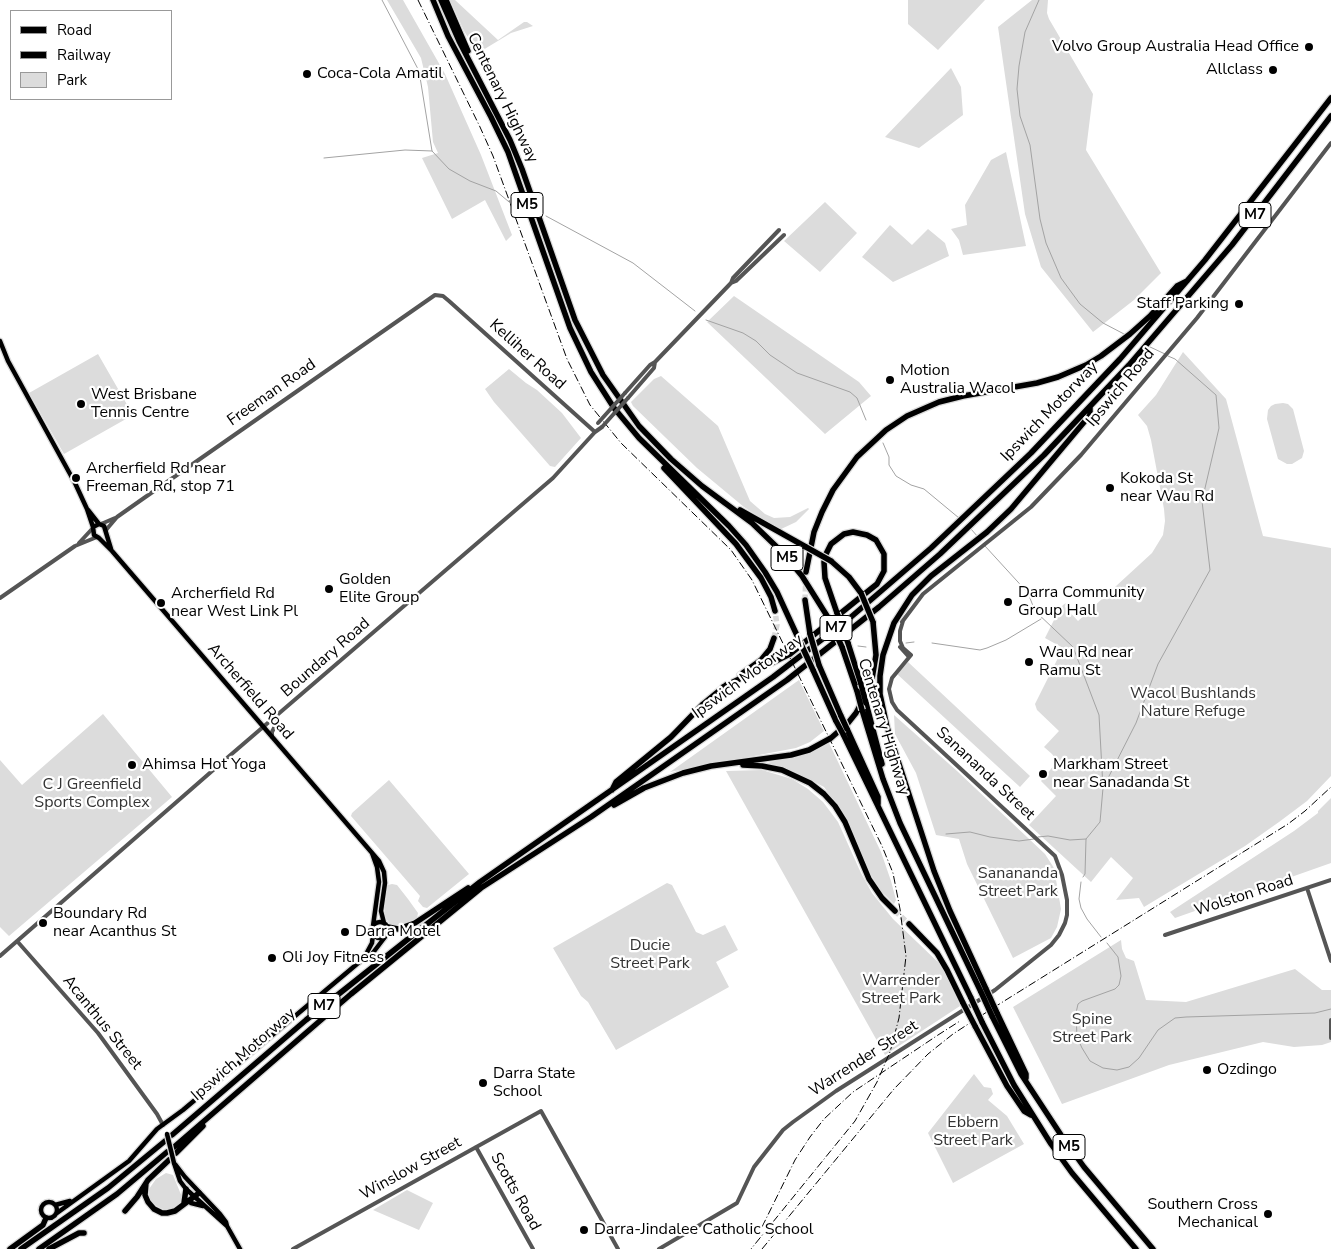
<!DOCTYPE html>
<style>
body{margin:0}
#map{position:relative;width:1331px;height:1249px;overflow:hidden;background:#fff;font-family:"Nunito Sans",sans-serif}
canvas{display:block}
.legend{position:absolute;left:10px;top:10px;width:162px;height:90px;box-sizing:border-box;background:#fff;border:1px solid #999;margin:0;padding:6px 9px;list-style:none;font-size:15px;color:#000}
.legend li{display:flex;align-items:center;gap:10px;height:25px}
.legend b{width:25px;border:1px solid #999}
</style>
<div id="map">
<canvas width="1331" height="1249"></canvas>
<ul class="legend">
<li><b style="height:6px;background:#000"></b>Road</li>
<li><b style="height:6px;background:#000"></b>Railway</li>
<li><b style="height:14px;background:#dcdcdc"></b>Park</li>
</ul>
</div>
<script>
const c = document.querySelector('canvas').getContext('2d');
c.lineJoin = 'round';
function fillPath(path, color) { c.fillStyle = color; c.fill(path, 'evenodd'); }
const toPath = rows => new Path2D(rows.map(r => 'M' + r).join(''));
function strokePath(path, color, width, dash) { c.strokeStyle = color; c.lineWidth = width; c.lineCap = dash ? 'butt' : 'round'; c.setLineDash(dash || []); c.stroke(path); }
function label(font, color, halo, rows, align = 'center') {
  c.font = font + ' "Nunito Sans",sans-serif'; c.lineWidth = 4.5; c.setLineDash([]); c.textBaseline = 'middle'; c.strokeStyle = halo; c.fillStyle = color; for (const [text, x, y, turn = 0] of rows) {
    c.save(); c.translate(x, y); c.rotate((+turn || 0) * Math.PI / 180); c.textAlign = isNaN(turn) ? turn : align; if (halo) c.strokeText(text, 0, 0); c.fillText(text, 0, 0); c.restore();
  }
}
fillPath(toPath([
 [387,0,403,0,445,74,481,155,512,235,506,241,485,200,452,219,422,158,438,153,433,142,428,87,421,58],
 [450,0,455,0,498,40,524,22,527,22,533,26,511,33,478,53,464,31],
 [908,0,985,0,938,50,908,24],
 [1032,0,1048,0,1047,13,1049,19,1093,94,1086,150,1161,273,1134,300,1093,332,1041,267,1025,214,998,27],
 [951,68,961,87,963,115,919,148,885,137],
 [1006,152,1026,246,963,255,959,240,951,229,967,225,965,205,991,160],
 [825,202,857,233,820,272,784,241],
 [890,225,912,245,928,229,945,243,949,256,893,282,862,257],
 [734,296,859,382,871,396,825,434,707,322],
 [1183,352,1226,399,1263,536,1331,548,1331,776,1307,801,1279,822,1245,846,1144,907,1139,898,1116,900,1133,878,1111,857,1091,882,1029,825,1056,796,1041,781,1055,764,1055,758,1052,754,1044,747,1059,731,1037,710,1035,704,1063,648,1045,638,1057,614,1063,605,1066,603,1065,607,1078,621,1152,553,1163,535,1165,521,1164,509,1151,440,1147,426,1138,415,1156,395],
 [98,354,133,415,64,454,29,393],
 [509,369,526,383,537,390,562,413,581,438,555,467,550,466,494,402,485,389],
 [661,376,718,426,750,501,765,514,774,518,790,517,808,508,809,509,796,522,779,530,744,507,697,468,633,406,631,402,654,379],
 [1283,403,1288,404,1293,409,1304,451,1302,458,1292,464,1287,464,1278,459,1267,419,1268,410,1271,406,1275,404],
 [908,662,1030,776,1020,787,897,674],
 [799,680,824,731,810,742,796,748,670,772],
 [103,714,172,797,9,936,0,927,0,760,22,785],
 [894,715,957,771,1045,854,1054,868,1061,909,1057,927,1051,938,1013,958,967,864,959,839,936,835,916,773,895,734],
 [829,743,881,852,891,881,896,900,894,904,881,891,870,873,847,820,824,787,801,775,767,763,803,754],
 [762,770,792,779,808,789,823,802,838,822,861,873,872,893,893,919,941,965,960,999,958,1001,960,1006,885,1055,726,771],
 [389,780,469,874,427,908,423,907,418,901,420,896,351,816,352,813],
 [1331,798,1331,863,1175,918,1170,912,1294,831,1318,813,1318,811,1317,812],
 [667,883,672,885,696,932,703,935,725,925,738,950,716,962,729,987,616,1050,588,1002,581,996,553,948],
 [392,884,397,885,408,899,418,913,417,918,403,925,395,926,390,924,385,917,385,906,388,885],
 [1121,940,1122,949,1126,958,1134,961,1146,1000,1186,1002,1295,969,1322,990,1331,990,1331,1042,1322,1045,1294,1047,1263,1042,1169,1065,1062,1104,1013,1007],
 [974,1074,984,1087,991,1088,993,1094,988,1100,1007,1116,1024,1144,953,1183,928,1133],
 [166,1173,173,1175,182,1197,180,1203,174,1208,165,1210,158,1207,152,1203,149,1198,149,1189,156,1179],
 [407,1190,433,1203,419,1230,373,1210]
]), '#dcdcdc');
strokePath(toPath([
 [382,0,419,71,432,151,449,169,470,181,496,191,521,212],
 [1039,0,1025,32,1019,66,1017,89,1020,116,1030,145,1040,219,1046,243,1061,278,1080,304,1103,323,1124,334],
 [324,158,405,150,432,151],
 [546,216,633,263,695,311],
 [706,320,743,333,756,341,770,355,797,373,850,392,857,398,866,420],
 [1148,346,1165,354],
 [883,443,889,457,889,465,896,476,911,485,924,489,959,518],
 [971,529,978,537],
 [985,546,1028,593,1035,611,1073,647,1099,715,1103,788],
 [906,643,914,642],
 [932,643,980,650,987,648,1006,640,1041,619],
 [858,646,866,647],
 [946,834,970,832,990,837,1019,841,1034,839],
 [1038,837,1048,836,1070,840,1086,839],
 [1083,877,1085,874,1086,839,1100,822,1103,788,1136,723,1158,664,1210,570,1202,501,1219,428,1216,395,1175,359,1168,356],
 [1081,882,1079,899,1081,908,1087,919,1101,937],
 [1107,943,1118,957,1121,976,1119,985,1115,989,1082,1001,1078,1004,1076,1013,1077,1037,1082,1048,1090,1061,1103,1068,1117,1070,1129,1067,1139,1058,1158,1030,1175,1018,1186,1017,1315,1013,1331,1009]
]), '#a3a3a3', 1);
strokePath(toPath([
 [805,600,806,572],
 [774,638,777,625,775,611],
 [895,911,909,924]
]), '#d9d9d9', 5.5, [5.5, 3]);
const major = toPath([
 [0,341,8,361,75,483,87,509,93,527,94,535,99,538,112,551,379,861,384,872,385,883,381,911,384,923],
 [88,510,99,524],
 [93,527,99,524,104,526,111,549],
 [372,853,377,867,379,882,373,926],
 '372 930a8 8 0 1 1 16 0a8 8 0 1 1-16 0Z',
 [364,958,372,943,373,934],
 [174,1163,180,1181,186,1189,227,1226,240,1249],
 [175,1164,185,1177,220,1214,226,1222,227,1226],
 '41 1210a8 8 0 1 1 16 0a8 8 0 1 1-16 0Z',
 [191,1203,203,1206],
 [55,1205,70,1201],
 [57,1213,129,1161,157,1129,183,1110,363,959,372,954,385,937]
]);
const highway = toPath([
 [433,0,448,36,491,117,508,152,570,328,591,372,614,408,639,438,729,526,746,545,765,572,777,592,800,642],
 [441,0,459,41,510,140,522,169,575,320,603,375,639,426,671,459,702,486,752,523,782,552,802,576,829,619],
 [446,0,468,51],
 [664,468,736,544,761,578,771,597,775,611],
 [740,510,806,547],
 [831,561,849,577,861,593],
 [806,572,814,532,822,512,833,490,857,457,886,430,907,416,939,402,963,396,1037,383,1058,377,1086,365,1101,356,1130,334,1150,316,1177,286,1187,281],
 [805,600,810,634],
 [848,643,861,684],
 [842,647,857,691],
 [819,665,841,716],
 [813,670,836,721],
 [740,675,761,660,770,649,774,638],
 [723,687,790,654,877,584,884,571,884,554,876,540,867,535,853,532,844,534,831,544,826,554,824,562,825,578,837,613],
 [866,703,882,764],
 [862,710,883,779,900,823,981,992],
 [847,729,878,797,878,804],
 [843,734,971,998],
 [743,765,762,766,782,770,810,783,824,794,835,806,845,822,869,879,882,898,895,911],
 [612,790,616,782,671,737,703,704,726,685],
 [614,805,644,788,683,773,711,766,791,755,809,750,831,738,848,723,856,713,871,685,876,655,873,622],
 [909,924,937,953,947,970,963,1003],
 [388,927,398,929,415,923,468,888],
 [986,989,950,911,934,871,887,727,880,694,880,676,883,655,894,623,912,595,931,576,987,532,1011,509,1090,415,1090,407],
 [997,1013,1026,1074,1026,1078],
 [992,1016,1021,1074,1061,1135,1084,1167,1153,1249],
 [982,1022,1014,1085,1051,1144,1072,1173,1136,1249],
 [975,1026,1007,1086,1024,1111,1031,1115],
 [172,1135,306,1020,480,882,773,677,851,617,931,548,1031,453,1120,359,1205,260,1331,98],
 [174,1147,351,994,481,888,591,817,787,680,879,607,940,554,1044,455,1129,365,1232,245,1331,116],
 [176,1153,203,1126],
 [146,1183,145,1195,148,1202,154,1209,162,1213,167,1213,175,1211,199,1193],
 [184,1203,186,1189],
 [125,1211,137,1197,148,1180,169,1160],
 [10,1249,43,1225,46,1218],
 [21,1249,108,1188,165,1141],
 [39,1249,117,1194,167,1152],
 [49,1249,79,1233,84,1233]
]);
strokePath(major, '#dbdbdb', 7);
strokePath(highway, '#dbdbdb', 8);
strokePath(toPath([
 [731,283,733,278,779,230],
 [625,393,650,365,655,362,731,283,736,281,784,235],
 [628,398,654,368,655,362],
 [101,524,115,518],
 [106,530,117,517,144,498,435,295,443,296,449,301,595,432],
 [79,543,92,529],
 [0,598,75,546,97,537],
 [902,622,923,594,1031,507,1081,455,1197,318,1331,143],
 [900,647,909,657],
 [272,737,272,732,277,722,276,717],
 [1307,888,1331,961],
 [1165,935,1331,880],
 [17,941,98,1033,157,1114,163,1125],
 [0,956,227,758,553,478,595,432,602,427],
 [1331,1020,1331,1038],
 [476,1147,533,1249],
 [293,1249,541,1111,618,1249],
 [659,1249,737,1203,754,1167,783,1130,793,1122,836,1091,995,990,1051,945,1059,935,1065,923,1067,915,1067,900,1062,875,1055,856,897,710,892,702,889,689,892,678,911,655,903,648,900,641,900,631,903,621]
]), '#555', 4);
strokePath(major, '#000', 4.5);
strokePath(highway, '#000', 5.5);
strokePath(toPath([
 [418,0,480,127,493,156,567,359,590,405,621,443,731,550,752,580,882,846,893,873,900,909,906,956,899,1018,890,1052,877,1082,855,1121,751,1249],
 [762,1227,795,1160,810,1137,824,1119,853,1092,938,1035,960,1021],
 [762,1249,894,1089,928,1054,953,1034,993,1008,1288,824,1305,811,1331,787]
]), '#000', 1, [8, 2.5, 1, 2.5]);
const majorBridge = toPath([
 [167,1134,174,1163]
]);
const highwayBridge = toPath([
 [806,547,831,561],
 [861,593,873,622],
 [837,613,848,643],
 [829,619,842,647],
 [810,634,819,665],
 [800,642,813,670],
 [861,684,866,703],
 [857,691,862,710],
 [841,716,847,729],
 [836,721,843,734],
 [986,989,997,1013],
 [981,992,992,1016],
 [971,998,982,1022],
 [963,1003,975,1026]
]);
strokePath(majorBridge, '#dbdbdb', 7, []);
strokePath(highwayBridge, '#dbdbdb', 8, []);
strokePath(toPath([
 [598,423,625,393],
 [602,427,628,398]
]), '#555', 4);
strokePath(majorBridge, '#000', 4.5);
strokePath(highwayBridge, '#000', 5.5);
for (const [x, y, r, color] of [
 [1309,47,5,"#000"],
 [1273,70,5,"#000"],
 [307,74,5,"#000"],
 [1239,304,5,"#000"],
 [890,380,5,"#000"],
 [81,404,5,"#000"],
 [76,478,5,"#000"],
 [1110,488,5,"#000"],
 [329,589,5,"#000"],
 [1008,602,5,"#000"],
 [161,603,5,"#000"],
 [1029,662,5,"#000"],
 [132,765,5,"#000"],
 [1043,774,5,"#000"],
 [43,923,5,"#000"],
 [345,932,5,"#000"],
 [272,958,5,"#000"],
 [1207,1070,5,"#000"],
 [483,1083,5,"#000"],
 [1268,1214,5,"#000"],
 [584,1230,5,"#000"]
]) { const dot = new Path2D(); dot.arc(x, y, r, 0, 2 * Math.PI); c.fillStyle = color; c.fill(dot); strokePath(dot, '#fff', 2); }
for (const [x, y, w] of [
 [527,205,32],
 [1255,215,32],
 [787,558,32],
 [836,628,32],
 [324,1006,32],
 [1069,1147,32]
]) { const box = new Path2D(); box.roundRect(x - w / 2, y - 12.5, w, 25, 4); c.fillStyle = '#fff'; c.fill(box); strokePath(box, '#000', 1); }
label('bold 15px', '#000', null, [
 ["M5",527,205],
 ["M7",1255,215],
 ["M5",787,558],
 ["M7",836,628],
 ["M7",324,1006],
 ["M5",1069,1147]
]);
label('16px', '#000', '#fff', [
 ["Volvo Group Australia Head Office",1299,47,"right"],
 ["Allclass",1263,70,"right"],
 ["Coca-Cola Amatil",317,74],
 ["Staff Parking",1229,304,"right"],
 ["Motion",900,371],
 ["Australia Wacol",900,389],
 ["West Brisbane",91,395],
 ["Tennis Centre",91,413],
 ["Archerfield Rd near",86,469],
 ["Freeman Rd, stop 71",86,487],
 ["Kokoda St",1120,479],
 ["near Wau Rd",1120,497],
 ["Golden",339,580],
 ["Elite Group",339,598],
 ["Darra Community",1018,593],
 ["Group Hall",1018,611],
 ["Archerfield Rd",171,594],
 ["near West Link Pl",171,612],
 ["Wau Rd near",1039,653],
 ["Ramu St",1039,671],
 ["Ahimsa Hot Yoga",142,765],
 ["Markham Street",1053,765],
 ["near Sanadanda St",1053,783],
 ["Boundary Rd",53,914],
 ["near Acanthus St",53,932],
 ["Darra Motel",355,932],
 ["Oli Joy Fitness",282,958],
 ["Ozdingo",1217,1070],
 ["Darra State",493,1074],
 ["School",493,1092],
 ["Southern Cross",1258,1205,"right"],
 ["Mechanical",1258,1223,"right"],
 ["Darra-Jindalee Catholic School",594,1230]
], 'left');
label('16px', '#000', '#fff', [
 ["Centenary Highway",502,98,64],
 ["Kelliher Road",527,355,42],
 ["Ipswich Road",1121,388,-50],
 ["Freeman Road",272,393,-35],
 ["Ipswich Motorway",1050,412,-46],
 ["Boundary Road",326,658,-41],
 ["Ipswich Motorway",748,677,-36],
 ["Archerfield Road",250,692,49],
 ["Centenary Highway",883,727,73],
 ["Sanananda Street",985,774,43],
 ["Wolston Road",1244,896,-18],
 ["Acanthus Street",102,1023,51],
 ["Ipswich Motorway",244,1055,-41],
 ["Warrender Street",864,1059,-33],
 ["Winslow Street",411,1169,-29],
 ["Scotts Road",515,1192,61]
]);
label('16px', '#333', '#fff', [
 ["Wacol Bushlands",1193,694],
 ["Nature Refuge",1193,712],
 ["C J Greenfield",92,785],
 ["Sports Complex",92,803],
 ["Sanananda",1018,874],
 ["Street Park",1018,892],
 ["Ducie",650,946],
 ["Street Park",650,964],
 ["Warrender",901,981],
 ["Street Park",901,999],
 ["Spine",1092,1020],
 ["Street Park",1092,1038],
 ["Ebbern",973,1123],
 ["Street Park",973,1141]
]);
</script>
